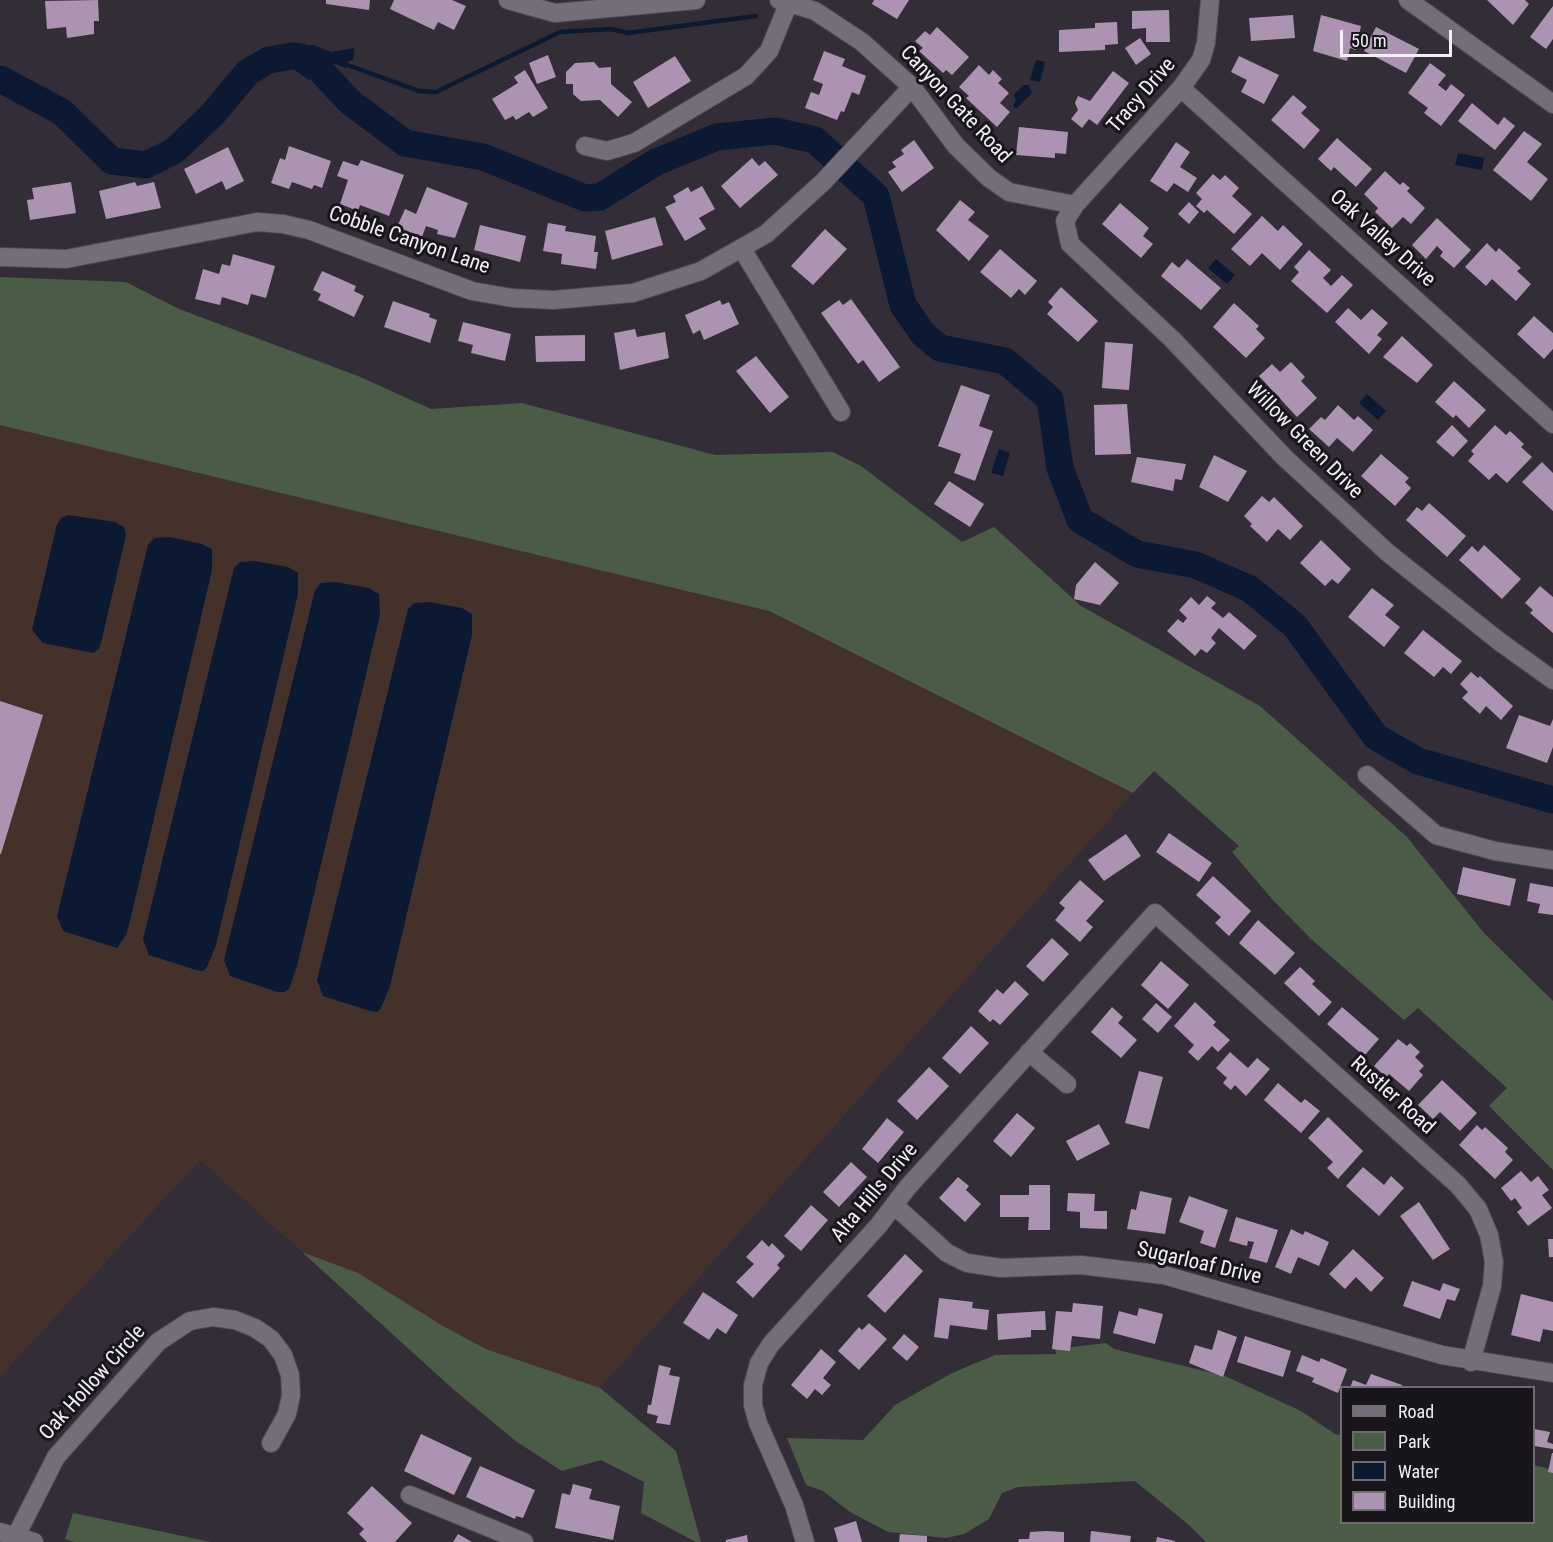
<!DOCTYPE html>
<style>
body{margin:0}
#map{position:relative;width:1553px;height:1542px;overflow:hidden;background:#322d37;font-family:"Roboto Condensed",sans-serif}
canvas{display:block}
.legend{position:absolute;left:1340px;top:1386px;width:195px;height:138px;box-sizing:border-box;background:#18161b;border:2px solid #6f6d73;margin:0;padding:8px 10px;list-style:none;font-size:18px;color:#f2eff6}
.legend li{display:flex;align-items:center;gap:12px;height:30px}
.legend b{width:30px;border:2px solid #6f6d73}
.scale{position:absolute;left:1340px;top:30px;width:112px;height:27px;box-sizing:border-box;border:3px solid #f2eff6;border-top:0;padding-left:8px;font-size:18px;line-height:21px;white-space:nowrap;color:#f2eff6;-webkit-text-stroke:4px #18161b;paint-order:stroke}
</style>
<div id="map">
<canvas width="1553" height="1542"></canvas>
<ul class="legend">
<li><b style="height:8px;background:#736e79"></b>Road</li>
<li><b style="height:16px;background:#4b5c46"></b>Park</li>
<li><b style="height:16px;background:#0b1933"></b>Water</li>
<li><b style="height:16px;background:#ad93b2"></b>Building</li>
</ul>
<div class="scale">50 m</div>
</div>
<script>
const c = document.querySelector('canvas').getContext('2d');
c.lineJoin = 'round';
function fillPath(path, color) { c.fillStyle = color; c.fill(path, 'evenodd'); }
const toPath = rows => new Path2D(rows.map(r => 'M' + r).join(''));
function strokePath(path, color, width, dash) { c.strokeStyle = color; c.lineWidth = width; c.lineCap = dash ? 'butt' : 'round'; c.setLineDash(dash || []); c.stroke(path); }
function label(font, color, halo, rows, align = 'center') {
  c.font = font + ' "Roboto Condensed",sans-serif'; c.lineWidth = 6; c.setLineDash([]); c.textBaseline = 'middle'; c.strokeStyle = halo; c.fillStyle = color; for (const [text, x, y, turn = 0] of rows) {
    c.save(); c.translate(x, y); c.rotate((+turn || 0) * Math.PI / 180); c.textAlign = isNaN(turn) ? turn : align; if (halo) c.strokeText(text, 0, 0); c.fillText(text, 0, 0); c.restore();
  }
}
fillPath(toPath([
 [0,425,769,611,1133,793,600,1388,486,1349,443,1326,358,1273,302,1252,200,1160,0,1377]
]), '#44322a');
fillPath(toPath([
 [0,277,126,282,179,309,358,376,431,409,522,403,715,455,833,452,861,466,962,542,994,527,1081,606,1260,706,1407,837,1484,933,1553,1001,1553,1170,1489,1106,1507,1088,1418,1008,1404,1020,1311,939,1271,898,1232,852,1239,846,1154,771,1133,793,769,611,0,425],
 [302,1252,358,1273,443,1326,486,1349,600,1388,676,1451,701,1542,696,1542,641,1513,644,1482,601,1460,562,1471,517,1442,454,1390],
 [1106,1343,1114,1349,1225,1376,1301,1411,1335,1434,1341,1435,1342,1522,1534,1522,1534,1465,1553,1470,1553,1542,1206,1542,1189,1525,1135,1481,1018,1487,1002,1493,989,1519,964,1534,946,1538,888,1532,850,1512,823,1491,806,1485,787,1438,863,1440,895,1405,952,1373,995,1355,1056,1354,1055,1349],
 [73,1513,211,1542,74,1542,65,1539]
]), '#4b5c46');
fillPath(toPath([
 [296,45,313,45,331,52,354,48,354,59,348,62,346,68,332,63,309,80,288,65,269,60,285,47],
 [1036,60,1045,62,1040,82,1030,80],
 [1023,85,1029,85,1032,93,1016,109,1013,106,1016,101,1014,95],
 [1458,153,1484,158,1482,170,1455,165],
 [1216,259,1235,275,1227,284,1208,268],
 [1367,394,1386,411,1378,420,1359,403],
 [999,449,1010,453,1003,476,991,473],
 [68,515,115,522,124,527,126,535,102,639,99,649,93,653,43,643,32,630,57,524,61,518],
 [169,537,202,544,212,549,212,570,130,921,126,935,117,948,63,931,57,916,148,545,154,538],
 [255,561,288,567,298,573,298,594,216,945,207,967,203,971,196,970,149,955,143,939,234,568,240,562],
 [336,582,369,588,379,594,380,615,297,966,289,989,284,992,277,992,230,976,224,960,315,590,321,583],
 [429,602,462,608,472,614,472,635,390,986,381,1008,377,1012,370,1011,323,996,317,980,408,609,414,603]
]), '#0b1933');
strokePath(toPath([
 [342,63,419,91,436,92,560,32,611,29,628,33,756,16]
]), '#0b1933', 4.5);
strokePath(toPath([
 [0,79,62,112,112,161,146,165,174,151,212,115,248,72,269,60,292,56,301,57,321,71,350,102,405,143,483,157,585,198,600,197,656,162,717,137,775,131,815,140,876,196,903,305,923,334,940,348,1005,361,1050,399,1060,468,1080,520,1137,554,1196,565,1250,589,1295,626,1376,737,1418,761,1553,800]
]), '#0b1933', 27);
fillPath(toPath([
 [98,0,99,21,94,21,94,34,67,38,66,27,47,29,45,1],
 [326,0,370,0,369,10,326,4],
 [394,0,452,0,466,6,454,30,438,22,434,30,390,9],
 [874,0,909,0,897,19,872,4],
 [1487,0,1525,0,1529,4,1513,25],
 [1553,6,1553,39,1546,49,1530,37],
 [1169,10,1170,42,1146,42,1146,28,1132,29,1132,11],
 [1293,15,1295,38,1251,41,1249,18],
 [1321,15,1361,26,1356,50,1350,48,1347,61,1313,51],
 [1117,22,1118,44,1105,45,1105,50,1059,52,1059,30,1095,28,1095,23],
 [937,27,969,57,952,75,946,70,943,73,919,51,923,48,915,41,925,31,930,35],
 [1376,27,1419,49,1406,73,1364,51],
 [1140,38,1151,54,1136,65,1125,48],
 [824,51,845,59,842,66,866,76,859,95,852,92,844,112,841,111,837,120,805,108,811,92,819,95,823,84,813,80],
 [548,55,556,77,537,84,529,63],
 [675,56,691,81,648,108,633,82],
 [1239,56,1279,75,1264,104,1241,92,1247,80,1231,72],
 [594,62,599,68,611,67,611,84,632,102,618,117,600,100,581,101,573,94,573,84,566,84,566,72,575,63],
 [1430,63,1446,75,1438,85,1446,91,1451,84,1465,95,1441,126,1424,113,1428,108,1408,93],
 [979,65,989,75,993,70,1002,79,998,83,1009,93,1000,103,1010,112,997,127,966,98,969,96,959,87],
 [525,70,548,108,533,117,529,112,516,120,513,116,505,120,492,99,518,83,514,77],
 [1113,71,1129,83,1097,125,1089,119,1082,128,1071,119,1078,110,1075,103,1078,96,1090,101],
 [1293,95,1307,107,1301,113,1320,130,1304,149,1271,120],
 [1472,103,1498,125,1504,117,1515,126,1495,150,1458,121],
 [1019,127,1068,132,1066,154,1055,153,1055,158,1016,155],
 [1524,131,1542,144,1527,162,1548,179,1531,201,1493,170],
 [1337,138,1372,169,1356,187,1334,167,1331,171,1318,159],
 [914,140,934,168,902,192,888,172,896,167,892,162,904,154,901,150],
 [1176,142,1190,152,1180,167,1197,178,1188,192,1174,183,1167,192,1150,181],
 [289,146,331,161,322,188,314,185,312,189,292,182,289,189,271,183,280,158,285,160],
 [228,147,244,181,226,190,222,181,196,194,184,169],
 [752,158,759,166,765,161,778,175,740,208,721,186],
 [361,160,404,175,389,216,360,205,358,211,340,204,348,180,337,176,343,161,358,166],
 [1385,171,1400,185,1403,182,1410,188,1407,191,1425,208,1411,224,1403,217,1392,228,1375,212,1378,208,1364,194],
 [1213,174,1220,180,1225,175,1239,188,1232,196,1252,214,1234,234,1207,210,1204,213,1196,206,1202,199,1196,193],
 [71,182,76,213,30,220,27,200,34,199,32,188],
 [135,182,137,186,154,182,161,208,106,219,99,191],
 [702,186,715,209,699,218,706,229,685,241,665,207,676,202,673,196,688,187,691,192],
 [427,187,468,203,455,238,437,234,438,230,426,226,422,237,397,227,405,209,416,214],
 [960,200,975,212,968,220,989,236,969,261,936,230],
 [1189,202,1199,212,1189,224,1178,214],
 [1120,203,1149,228,1143,236,1153,244,1141,258,1102,224],
 [1262,216,1278,231,1283,225,1303,244,1280,270,1262,253,1250,266,1231,249],
 [655,217,663,245,612,260,605,231],
 [1437,218,1471,250,1454,268,1440,256,1443,252,1437,246,1426,259,1412,245],
 [548,223,566,226,565,231,596,236,594,252,598,252,596,269,561,264,562,254,543,251],
 [480,225,526,236,520,262,474,250],
 [825,229,847,249,813,285,791,266],
 [1487,243,1496,252,1499,248,1521,268,1517,271,1531,284,1516,301,1492,279,1486,286,1465,267],
 [1000,249,1037,281,1025,295,1019,289,1011,298,980,272],
 [1309,250,1331,270,1323,278,1331,286,1342,275,1353,285,1327,313,1291,281,1299,272,1294,267],
 [233,254,275,266,266,298,251,294,248,305,222,297,220,305,195,299,203,269,219,274,222,264,230,266],
 [1187,259,1221,288,1201,310,1161,276,1172,262,1179,268],
 [322,271,356,286,354,291,364,296,354,317,318,300,321,294,313,290],
 [1061,287,1098,321,1078,342,1047,314,1053,307,1048,302],
 [851,299,900,367,879,382,863,360,858,364,821,313,839,300,843,305],
 [720,300,722,305,729,302,739,324,704,340,700,330,693,334,685,315],
 [393,301,430,314,429,317,437,320,430,343,384,327],
 [1234,303,1259,326,1256,329,1265,338,1246,358,1213,327],
 [1348,308,1361,320,1372,309,1388,323,1377,335,1382,339,1369,354,1335,322],
 [1534,316,1553,333,1553,349,1544,359,1517,334],
 [463,322,511,334,505,361,471,353,473,345,458,341],
 [635,329,637,337,665,332,669,358,620,370,614,333],
 [585,335,585,361,536,362,535,336],
 [1402,336,1433,365,1417,383,1383,357],
 [1105,342,1133,344,1129,390,1102,388],
 [756,356,789,397,770,413,736,371],
 [1291,362,1305,377,1301,381,1317,398,1297,417,1259,376,1272,364,1280,372],
 [1454,381,1486,410,1469,428,1456,415,1453,418,1435,402],
 [961,385,990,395,979,426,993,431,975,481,954,473,961,454,938,446],
 [1127,404,1131,454,1095,455,1094,405],
 [1338,405,1354,420,1358,416,1373,430,1353,452,1337,438,1329,447,1309,429,1321,417,1325,420],
 [1452,425,1468,441,1453,457,1436,442],
 [1495,425,1506,435,1510,431,1524,444,1521,447,1532,457,1507,483,1496,473,1489,480,1468,461,1474,454,1471,451],
 [1381,454,1409,478,1405,482,1411,488,1395,506,1361,476],
 [1214,455,1247,471,1228,502,1199,487],
 [1137,457,1186,464,1182,480,1175,479,1173,491,1131,482],
 [1542,462,1553,473,1553,511,1522,482],
 [949,481,984,504,970,527,934,504],
 [1262,496,1269,502,1274,497,1303,526,1290,540,1278,529,1267,542,1250,526,1252,524,1244,516],
 [1429,503,1466,536,1447,557,1406,520,1417,507,1422,511],
 [1321,540,1351,569,1338,584,1332,579,1325,586,1300,563],
 [1484,545,1521,579,1502,599,1459,560,1472,546,1478,552],
 [1095,562,1119,583,1100,605,1074,599,1076,585],
 [1540,586,1553,597,1553,633,1530,613,1533,610,1525,603],
 [1372,588,1394,605,1385,615,1400,627,1384,647,1348,617],
 [1207,596,1216,603,1211,608,1223,618,1229,612,1257,636,1244,650,1219,628,1211,638,1216,643,1207,653,1201,649,1195,656,1167,631,1178,619,1183,623,1187,618,1179,610,1191,597,1199,605],
 [1423,630,1462,661,1451,674,1443,667,1434,677,1404,653],
 [1471,672,1478,678,1480,676,1513,706,1501,720,1486,706,1480,714,1462,698,1468,692,1460,684],
 [0,701,43,715,1,854,0,854],
 [1519,715,1550,726,1553,719,1553,747,1547,763,1506,748],
 [1169,833,1212,863,1199,882,1156,852],
 [1126,834,1141,856,1104,881,1088,860],
 [1463,867,1516,879,1510,906,1457,894],
 [1213,876,1251,911,1229,936,1215,923,1221,917,1196,895],
 [1080,880,1104,901,1086,921,1093,927,1080,942,1055,920,1065,908,1059,903],
 [1530,883,1553,887,1553,915,1538,913,1540,904,1527,901],
 [1258,920,1295,953,1275,975,1239,943],
 [1052,938,1069,954,1043,982,1026,966],
 [1161,961,1189,985,1168,1009,1141,985],
 [1300,967,1315,981,1312,984,1332,1002,1319,1016,1284,983],
 [1015,981,1029,994,1000,1025,993,1019,990,1022,978,1011,997,989,1003,994],
 [1195,1002,1216,1022,1213,1025,1230,1040,1218,1052,1212,1046,1198,1061,1188,1052,1194,1045,1174,1026],
 [1156,1003,1172,1017,1158,1033,1142,1019],
 [1112,1007,1123,1017,1118,1023,1137,1040,1121,1058,1091,1032],
 [1342,1007,1379,1039,1364,1056,1327,1024],
 [971,1026,989,1043,960,1074,942,1058],
 [1398,1039,1407,1046,1410,1043,1420,1052,1415,1057,1424,1066,1419,1071,1423,1075,1409,1091,1389,1074,1386,1077,1374,1066],
 [1230,1052,1248,1068,1257,1058,1270,1069,1246,1096,1235,1085,1231,1090,1223,1083,1227,1078,1216,1068],
 [929,1067,949,1086,917,1120,897,1101],
 [1139,1071,1163,1077,1149,1129,1125,1123],
 [1442,1080,1477,1113,1460,1131,1440,1112,1433,1119,1418,1105],
 [1278,1083,1301,1103,1305,1099,1320,1111,1301,1133,1264,1100],
 [1017,1113,1035,1128,1011,1157,993,1141],
 [1328,1117,1363,1151,1338,1179,1327,1168,1333,1162,1308,1138],
 [887,1118,904,1132,878,1163,862,1149],
 [1099,1124,1110,1144,1077,1161,1066,1141],
 [1477,1125,1482,1130,1485,1127,1508,1148,1505,1152,1513,1160,1495,1179,1459,1145],
 [851,1162,867,1177,839,1207,823,1192],
 [1363,1167,1384,1185,1391,1176,1404,1188,1379,1216,1346,1186],
 [1521,1171,1531,1182,1538,1176,1549,1190,1542,1195,1552,1208,1528,1226,1517,1212,1522,1208,1515,1198,1511,1201,1501,1188],
 [958,1177,969,1186,966,1190,981,1204,965,1222,939,1198],
 [1029,1185,1050,1185,1050,1230,1028,1230,1029,1217,1000,1217,1000,1195,1029,1195],
 [1140,1191,1172,1198,1165,1234,1127,1229,1131,1209,1136,1210],
 [1068,1193,1095,1194,1094,1211,1107,1211,1107,1229,1080,1228,1080,1212,1067,1211],
 [1189,1196,1228,1210,1215,1248,1200,1243,1204,1231,1179,1222],
 [1419,1202,1450,1249,1433,1260,1400,1216],
 [811,1205,828,1220,801,1251,784,1236],
 [1236,1217,1278,1230,1267,1263,1249,1258,1254,1242,1248,1241,1247,1246,1229,1241],
 [1291,1229,1303,1235,1305,1231,1329,1242,1319,1266,1298,1257,1291,1274,1275,1267],
 [1548,1239,1553,1239,1553,1257,1549,1257],
 [762,1240,769,1247,772,1243,785,1256,777,1265,780,1268,753,1298,736,1282,754,1264,746,1257],
 [1353,1249,1384,1278,1371,1292,1356,1277,1345,1289,1329,1274],
 [905,1254,923,1271,885,1313,867,1296],
 [1412,1281,1440,1291,1443,1283,1460,1289,1455,1301,1447,1299,1440,1319,1403,1306],
 [703,1292,738,1315,726,1334,717,1328,709,1340,683,1323],
 [1521,1294,1553,1302,1553,1331,1543,1329,1540,1342,1511,1335],
 [939,1298,973,1302,972,1308,989,1310,987,1330,950,1325,948,1339,934,1337],
 [1073,1303,1103,1306,1100,1339,1072,1336,1070,1351,1052,1349,1056,1311,1072,1312],
 [1139,1308,1163,1314,1155,1344,1113,1333,1119,1311,1137,1316],
 [1045,1311,1046,1330,1031,1330,1031,1337,998,1340,997,1314],
 [869,1323,887,1339,859,1370,838,1351,859,1327,862,1330],
 [1218,1330,1237,1337,1223,1377,1189,1363,1195,1345,1212,1350],
 [904,1334,919,1347,907,1361,892,1348],
 [1245,1336,1291,1351,1283,1377,1237,1362],
 [821,1349,836,1362,823,1378,831,1385,822,1395,815,1389,807,1399,791,1385],
 [1302,1355,1319,1362,1321,1358,1347,1369,1338,1393,1312,1382,1314,1378,1296,1371],
 [659,1365,671,1368,669,1375,680,1377,670,1425,656,1423,658,1416,647,1413,648,1405,651,1405],
 [1371,1374,1402,1385,1401,1388,1350,1388,1353,1380,1366,1385],
 [1534,1429,1550,1432,1547,1442,1553,1444,1553,1449,1534,1446],
 [421,1434,472,1458,454,1495,404,1471],
 [1552,1453,1553,1453,1553,1473,1548,1472],
 [480,1466,535,1490,523,1518,516,1516,515,1519,466,1497],
 [573,1484,592,1489,589,1499,620,1506,613,1540,555,1528,562,1493,570,1495],
 [372,1486,412,1523,395,1542,367,1542,359,1534,364,1529,347,1513],
 [856,1521,862,1542,838,1542,834,1528],
 [1046,1531,1064,1532,1064,1542,1018,1542,1019,1539,1029,1539,1030,1532],
 [1091,1531,1131,1536,1130,1542,1090,1542],
 [458,1534,472,1542,453,1542],
 [900,1534,927,1536,927,1542,899,1542],
 [747,1535,748,1542,726,1542,726,1540],
 [1157,1537,1175,1541,1175,1542,1156,1542]
]), '#ad93b2');
const minor = toPath([
 [508,0,555,13,696,0],
 [779,0,815,11,862,42,912,87,956,146,989,178,1009,192,1075,205],
 [1210,0,1206,43,1201,60,1181,88,1075,205,1065,221,1070,244,1172,339,1285,458,1388,553,1500,642,1553,680],
 [1408,0,1553,104],
 [1181,88,1553,424],
 [585,146,607,151,634,143,746,76,769,51,789,2],
 [742,249,841,412],
 [0,257,66,259,257,222,283,224,309,230,472,291,512,298,554,300,633,293,701,271,766,234,823,182,912,87],
 [1367,775,1436,835,1495,851,1553,860],
 [1029,1052,1067,1084],
 [894,1205,947,1253,967,1263,1001,1268,1081,1265,1164,1275,1442,1355,1553,1373],
 [410,1495,524,1542],
 [0,1532,34,1542],
 [16,1536,56,1457,158,1342,190,1321,213,1317,235,1320,255,1328,271,1339,283,1355,290,1375,291,1395,287,1414,271,1443],
 [805,1542,794,1505,758,1423,753,1405,753,1385,759,1363,771,1344,879,1225,907,1188,1155,913,1458,1185,1478,1209,1489,1235,1494,1262,1492,1286,1471,1362]
]);
strokePath(minor, '#4e4952', 20);
strokePath(minor, '#736e79', 18);
label('21px', '#f2eff6', '#18161b', [
 ["Tracy Drive",1142,96,-49],
 ["Canyon Gate Road",955,105,47],
 ["Oak Valley Drive",1382,239,42],
 ["Cobble Canyon Lane",409,241,19],
 ["Willow Green Drive",1304,441,45],
 ["Rustler Road",1392,1096,42],
 ["Alta Hills Drive",875,1193,-50],
 ["Sugarloaf Drive",1199,1264,13],
 ["Oak Hollow Circle",93,1383,-48]
]);
</script>
